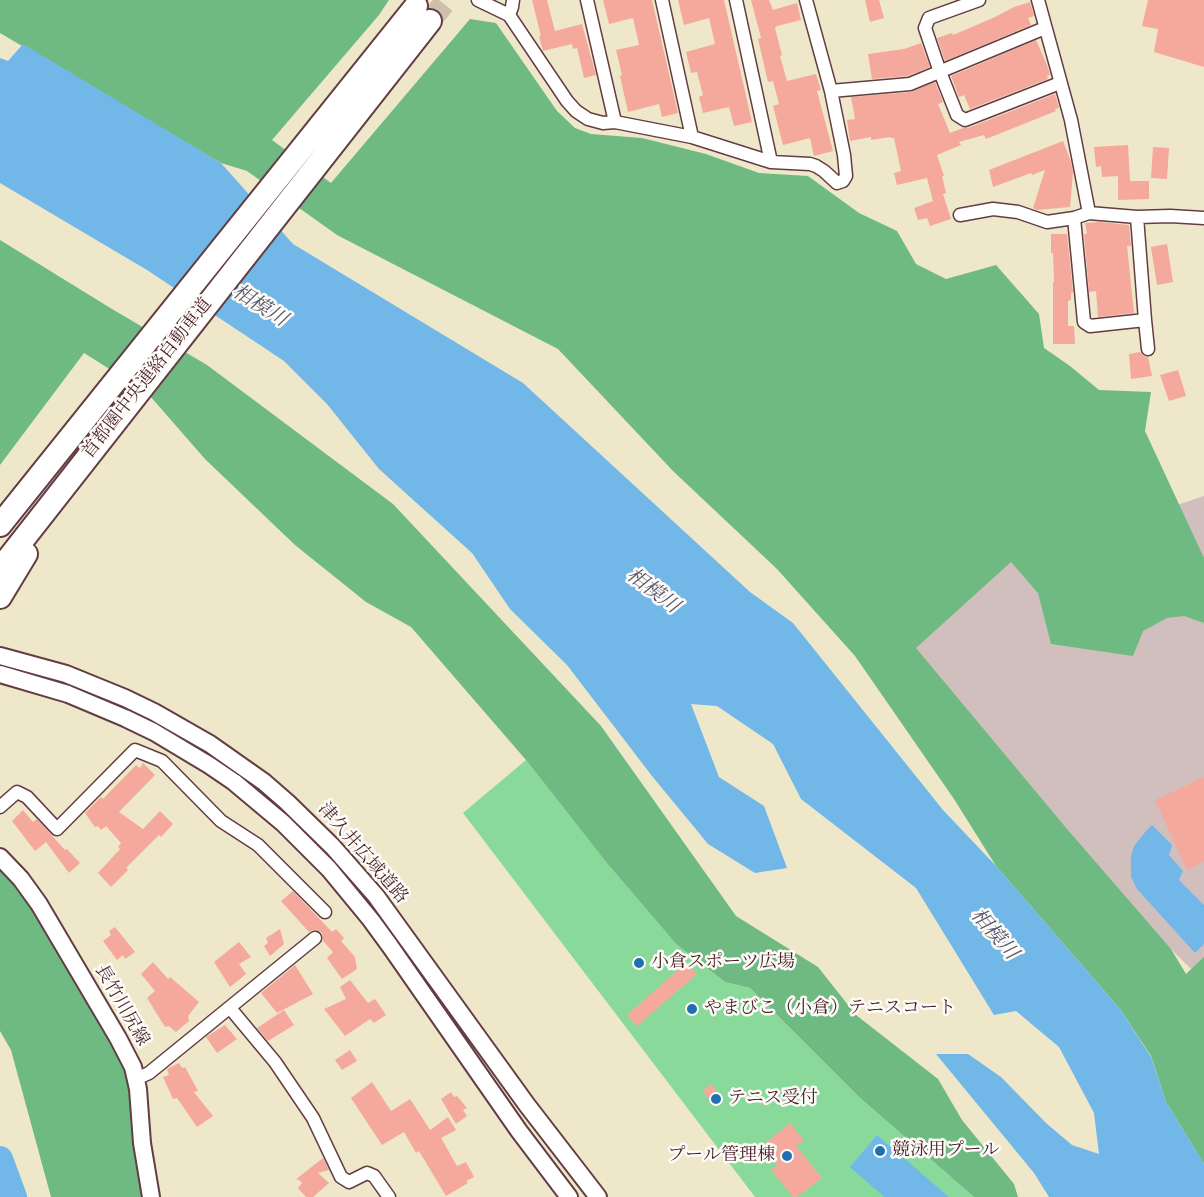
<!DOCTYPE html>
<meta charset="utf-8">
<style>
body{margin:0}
canvas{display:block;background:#eee7c9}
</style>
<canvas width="1204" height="1197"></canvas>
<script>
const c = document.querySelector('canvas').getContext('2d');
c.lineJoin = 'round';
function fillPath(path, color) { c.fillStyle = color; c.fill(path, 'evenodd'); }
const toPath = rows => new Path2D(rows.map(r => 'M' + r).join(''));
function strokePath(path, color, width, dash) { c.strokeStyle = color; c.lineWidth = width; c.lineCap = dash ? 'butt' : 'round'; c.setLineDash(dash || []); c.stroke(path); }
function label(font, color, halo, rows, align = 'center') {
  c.font = font + ' "IM FELL English","Noto Serif JP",serif'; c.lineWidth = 5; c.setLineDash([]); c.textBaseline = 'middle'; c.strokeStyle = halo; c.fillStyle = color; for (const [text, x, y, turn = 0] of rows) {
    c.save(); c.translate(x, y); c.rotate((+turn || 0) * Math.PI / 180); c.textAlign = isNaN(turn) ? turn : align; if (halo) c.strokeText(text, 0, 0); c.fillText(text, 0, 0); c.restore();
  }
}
fillPath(toPath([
 [1204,496,1204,962,1194,972,1110,888,905,648,1016,549,1177,505]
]), '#d1bfbd');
fillPath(toPath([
 [526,760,606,862,676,944,725,982,750,988,858,1096,974,1197,755,1197,463,813]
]), '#89da9a');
fillPath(toPath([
 [0,0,389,0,379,15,272,140,331,183,470,19,496,23,557,111,575,128,591,134,642,138,706,154,759,173,808,176,859,213,897,231,916,264,946,279,996,265,1039,314,1044,348,1070,366,1099,390,1151,392,1145,431,1204,558,1204,623,1184,616,1167,618,1143,631,1133,656,1051,644,1038,593,1011,562,916,648,1067,829,1171,949,1186,974,1204,957,1204,1164,1166,1102,1151,1056,1120,1009,996,866,954,799,855,656,777,569,673,471,558,349,337,235,247,171,221,163,0,33],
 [0,240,112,309,207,365,393,504,601,726,736,916,818,967,856,1015,938,1079,962,1120,1014,1184,1018,1197,974,1197,858,1096,750,988,725,982,676,944,606,862,526,760,411,627,366,602,295,545,205,459,150,396,127,380,84,353,0,465],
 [0,869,22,890,78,983,129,1076,144,1197,51,1197,11,1050,0,1031]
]), '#6eba82');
fillPath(toPath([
 [23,44,221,163,293,244,523,383,750,592,793,623,943,810,996,866,1120,1009,1151,1057,1166,1102,1204,1164,1204,1197,1049,1197,1034,1173,936,1054,968,1054,1001,1077,1046,1123,1072,1145,1099,1154,1094,1113,1059,1047,1016,1011,994,1015,916,888,801,799,773,744,717,706,691,704,719,777,764,806,787,868,755,873,708,844,652,776,567,665,510,609,472,553,379,469,327,404,284,361,147,270,0,183,0,58,8,61],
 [1152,825,1172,845,1169,855,1183,871,1179,880,1204,905,1204,944,1195,953,1137,889,1131,877,1131,856,1134,846,1146,831],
 [877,1135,949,1197,884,1197,850,1167]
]), '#71b8e9');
strokePath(toPath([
 [0,1159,14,1197]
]), '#71b8e9', 26);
fillPath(toPath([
 [532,0,547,0,555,31,582,24,596,75,584,78,577,48,573,49,572,44,543,51,539,36,541,36],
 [603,0,652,0,678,113,662,117,659,104,628,112,620,76,622,75,616,50,639,45,633,18,609,24],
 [678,0,724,0,752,122,734,126,729,107,703,113,699,97,703,95,697,72,691,73,686,52,715,44,709,18,684,25],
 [751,0,769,0,773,10,797,3,801,20,777,26,775,28,782,55,780,56,787,81,816,74,821,90,817,91,833,151,814,156,810,138,783,145,773,106,779,104,773,81,768,82,758,39,761,38],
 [865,0,879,0,884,18,870,22],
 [1148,0,1204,0,1204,67,1154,52,1158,29,1142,26],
 [1030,2,1034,16,1028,18,1031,25,945,61,937,38,952,33,953,35,993,18,1014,7],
 [1036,40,1047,65,1050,75,1047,76,1048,79,970,109,964,95,959,97,951,76],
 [921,43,930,67,908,76,872,79,868,54,904,49],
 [935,82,943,102,938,104,950,133,963,128,968,128,1055,94,1059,108,1055,109,1056,111,986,139,984,135,959,142,961,145,937,155,944,176,942,176,946,193,943,194,951,219,930,226,927,218,918,220,914,208,933,201,927,178,897,185,894,173,901,171,894,138,891,138,890,137,871,140,871,137,850,141,847,120,855,119,851,97,911,92],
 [1063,141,1071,162,1073,172,1070,207,1037,210,1033,208,1045,170,1032,175,1031,173,993,187,989,170],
 [1128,145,1130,181,1149,181,1149,199,1118,200,1118,176,1102,177,1101,166,1096,167,1094,147],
 [1153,147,1169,148,1167,179,1151,178],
 [1100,222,1129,225,1131,246,1127,246,1134,313,1098,317,1096,291,1089,292,1084,234,1087,234,1085,223],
 [1051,234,1067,234,1073,292,1071,293,1071,300,1068,301,1068,326,1074,326,1075,344,1053,344,1053,282,1054,282,1053,253,1051,253],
 [1167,244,1173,282,1157,285,1151,247],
 [1140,352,1144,356,1148,357,1152,376,1131,379,1129,354],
 [1178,370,1186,396,1169,401,1160,375],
 [143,763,155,775,119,812,143,829,160,811,173,824,161,837,159,835,126,868,128,870,111,887,98,873,120,849,118,847,121,843,106,826,101,830,98,826,95,827,85,813,101,797,103,799,136,765,140,768],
 [1204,777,1204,862,1187,870,1155,800],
 [23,810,33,822,37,819,65,850,67,849,80,863,69,873,46,842,35,851,12,821],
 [293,891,332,932,336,929,344,938,341,941,355,957,357,969,342,979,327,958,333,952,323,941,322,933,318,931,314,930,309,932,281,901],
 [115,927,135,952,125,959,123,955,117,960,103,941,111,935,109,931],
 [280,929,284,944,270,956,264,946,268,943,266,938],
 [239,942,251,957,239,964,246,974,230,987,214,962],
 [153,962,168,979,170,977,199,1002,188,1016,189,1021,176,1032,169,1026,165,1027,147,998,155,991,141,974],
 [687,962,697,974,637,1026,627,1015],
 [295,965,313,994,277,1013,261,993],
 [350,980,368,1003,375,999,386,1015,374,1023,370,1019,345,1036,324,1009,346,999,340,987],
 [284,1010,294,1025,268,1041,257,1028],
 [225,1025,237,1039,217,1053,206,1037],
 [350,1050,357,1061,342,1070,335,1060],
 [179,1063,182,1068,185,1067,198,1091,194,1092,213,1116,197,1127,177,1098,173,1099,163,1077,169,1075,167,1069],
 [372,1082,391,1111,410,1099,430,1130,448,1117,456,1130,441,1138,457,1166,466,1162,474,1177,466,1181,468,1183,446,1196,419,1151,416,1153,404,1132,382,1145,351,1098],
 [711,1084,722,1098,714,1105,702,1091],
 [451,1092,454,1097,457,1096,467,1108,463,1110,467,1116,456,1124,441,1099],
 [790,1123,804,1140,796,1146,822,1178,797,1197,793,1197,771,1170,777,1165,762,1146],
 [323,1158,329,1170,318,1173,329,1183,313,1197,306,1197,298,1188,302,1183,298,1179,295,1180]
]), '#f5a99c');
strokePath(toPath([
 [430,21,447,0]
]), '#cdbfa9', 22, [22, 11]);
const street = toPath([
 [478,0,509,15,567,101,576,111,588,119,603,123,615,122,692,137,771,162,810,164,816,166,824,171,837,183,843,181,846,176,844,155,831,91,806,0],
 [587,0,615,122],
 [662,0,692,137],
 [736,0,771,162],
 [979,0,929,18,925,28,940,72,957,115,965,120,1060,83],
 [1038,0,1071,120,1089,213],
 [509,15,512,7,513,0],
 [831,91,910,84,1045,28],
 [960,215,993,209,1018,212,1047,222,1074,218,1089,213,1137,217,1170,216,1204,218],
 [1074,218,1084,322,1090,326,1145,320,1137,217],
 [1145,320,1148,349],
 [0,807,17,792,27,797,57,829,135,750,162,761,221,821,258,845,325,912],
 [230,1008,275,1062,313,1118,341,1177,349,1182,367,1173,374,1176,389,1197],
 [136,1079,149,1073,315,938]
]);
const secondary = toPath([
 [0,656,66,674,125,698,154,712,210,744,264,782,287,802,333,847,376,896,527,1105,598,1197],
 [0,674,68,694,125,718,154,732,209,765,234,782,283,823,329,869,371,920,390,946,519,1131,569,1197],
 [0,857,21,879,39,904,118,1038,133,1067,138,1089,142,1143,151,1197]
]);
const highway = toPath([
 [0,525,416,6],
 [0,569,430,21],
 [0,597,26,554]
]);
strokePath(street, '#633d43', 15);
strokePath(secondary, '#633d43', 20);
strokePath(highway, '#633d43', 26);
strokePath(street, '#fff', 12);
strokePath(secondary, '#fff', 16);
strokePath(highway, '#fff', 22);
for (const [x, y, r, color] of [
 [639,963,6,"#1f6fb2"],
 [692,1009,6,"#1f6fb2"],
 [716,1099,6,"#1f6fb2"],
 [880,1151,6,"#1f6fb2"],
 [787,1156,6,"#1f6fb2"]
]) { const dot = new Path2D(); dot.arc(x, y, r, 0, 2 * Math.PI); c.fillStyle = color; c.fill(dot); strokePath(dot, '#fdfcf7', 2); }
label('18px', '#4a1f2b', '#fdfcf7', [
 ["首都圏中央連絡自動車道",148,379,-52],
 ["津久井広域道路",362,854,49],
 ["長竹川尻線",121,1006,60]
]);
label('18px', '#4a1f2b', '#fdfcf7', [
 ["小倉スポーツ広場",651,963],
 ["やまびこ（小倉）テニスコート",704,1009],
 ["テニス受付",728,1099],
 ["競泳用プール",892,1151],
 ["プール管理棟",775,1156,"right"]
], 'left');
label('italic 20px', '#58556e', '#fdfcf7', [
 ["相模川",259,307,32],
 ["相模川",652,592,37],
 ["相模川",993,935,49]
]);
</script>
